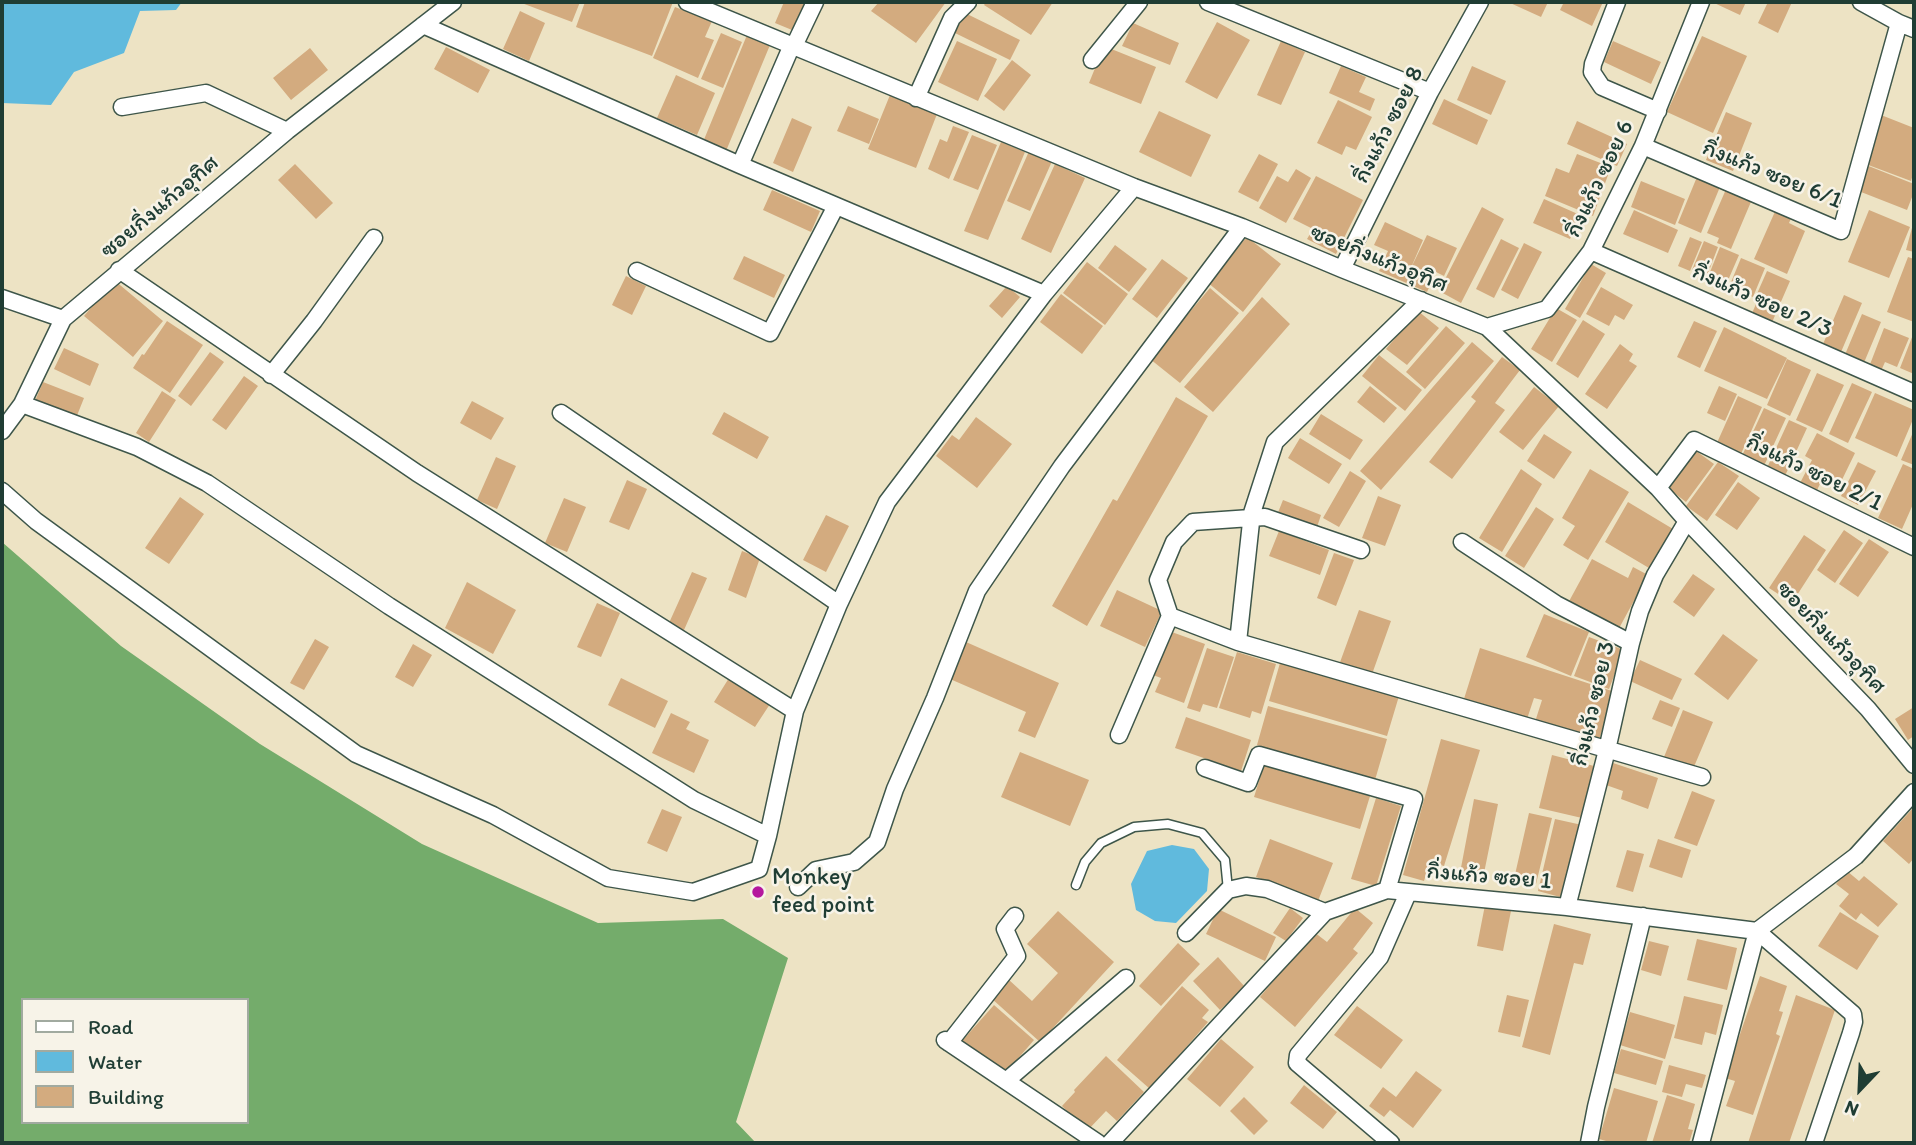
<!DOCTYPE html>
<meta charset="utf-8">
<style>
body{margin:0}
#map{position:relative;width:1916px;height:1145px;overflow:hidden;background:#ede3c4;font-family:Itim,sans-serif}
canvas{display:block}
.frame{position:absolute;inset:0;border:4px solid #1f3d34;pointer-events:none}
.legend{position:absolute;left:21px;top:998px;width:228px;height:126px;box-sizing:border-box;background:#f7f3e8;border:2px solid #a1aaa0;margin:0;padding:9px 12px;list-style:none;font-size:21px;color:#1f3d34}
.legend li{display:flex;align-items:center;gap:14px;height:35px}
.legend b{width:35px;border:2px solid #a1aaa0}
.north{position:absolute;left:1825px;top:1054px;width:70px;height:70px;-webkit-text-stroke:5px #f7f3e8;paint-order:stroke;rotate:203deg;font-size:19px;font-weight:700;line-height:28px;text-align:center;color:#1f3d34}
.north::after{content:'';display:block;margin:auto;width:24px;height:32px;background:#1f3d34;clip-path:polygon(50% 0,100% 100%,50% 72%,0 100%)}
</style>
<div id="map">
<canvas width="1916" height="1145"></canvas>
<div class="frame"></div>
<ul class="legend">
<li><b style="height:9px;background:#fff"></b>Road</li>
<li><b style="height:19px;background:#60badd"></b>Water</li>
<li><b style="height:19px;background:#d3ab7f"></b>Building</li>
</ul>
<div class="north">N</div>
</div>
<script>
const c = document.querySelector('canvas').getContext('2d');
c.lineJoin = 'round';
function fillPath(path, color) { c.fillStyle = color; c.fill(path, 'evenodd'); }
const toPath = rows => new Path2D(rows.map(r => 'M' + r).join(''));
function strokePath(path, color, width, dash) { c.strokeStyle = color; c.lineWidth = width; c.lineCap = dash ? 'butt' : 'round'; c.setLineDash(dash || []); c.stroke(path); }
function label(font, color, halo, rows, align = 'center') {
  c.font = font + ' Itim,"Playpen Sans Thai",sans-serif'; c.lineWidth = 5; c.setLineDash([]); c.textBaseline = 'middle'; c.strokeStyle = halo; c.fillStyle = color; for (const [text, x, y, turn = 0] of rows) {
    c.save(); c.translate(x, y); c.rotate((+turn || 0) * Math.PI / 180); c.textAlign = isNaN(turn) ? turn : align; if (halo) c.strokeText(text, 0, 0); c.fillText(text, 0, 0); c.restore();
  }
}
fillPath(toPath([
 [2,542,121,646,260,744,422,844,598,923,723,919,788,958,736,1122,756,1143,2,1143],
 [23,1000,247,1000,247,1122,23,1122]
]), '#74ac6b');
fillPath(toPath([
 [2,2,182,2,176,10,140,11,124,53,74,72,51,105,2,103],
 [1172,845,1194,849,1209,869,1207,891,1176,923,1155,921,1136,910,1131,884,1147,851]
]), '#60badd');
fillPath(toPath([
 [519,2,580,2,572,22],
 [585,2,673,2,652,56,576,27],
 [784,2,805,2,792,30,775,23],
 [879,2,946,2,916,43,871,11],
 [986,2,1053,2,1031,35,984,5],
 [1508,2,1548,2,1541,17],
 [1564,2,1603,2,1592,26,1560,10],
 [1712,2,1746,2,1740,15],
 [1768,2,1792,2,1778,33,1758,23],
 [675,7,712,21,705,37,714,40,698,78,653,58],
 [520,11,545,23,529,61,503,49],
 [965,13,1020,40,1010,60,955,33],
 [1217,22,1250,40,1217,99,1185,82],
 [1133,23,1179,43,1170,65,1122,46],
 [721,33,742,42,723,88,701,79],
 [747,35,770,45,726,151,703,142],
 [1702,36,1747,56,1713,133,1667,112],
 [957,41,997,59,978,101,938,82],
 [1281,41,1305,52,1281,105,1257,95],
 [1613,41,1661,62,1651,84,1604,62],
 [1104,46,1156,67,1141,104,1089,83],
 [446,47,490,70,478,93,434,69],
 [310,48,328,70,291,100,273,78],
 [1012,60,1031,75,1004,111,984,96],
 [1341,66,1366,77,1359,92,1375,99,1370,111,1329,93],
 [1472,66,1506,81,1491,115,1457,100],
 [676,75,715,93,697,135,657,118],
 [890,95,937,114,916,168,868,149],
 [1444,99,1488,120,1477,145,1432,124],
 [1338,100,1372,117,1356,150,1346,146,1342,155,1317,143],
 [848,106,879,119,869,144,837,131],
 [1159,111,1211,135,1191,177,1139,152],
 [1726,112,1752,123,1733,171,1706,160],
 [1881,115,1914,128,1914,171,1911,181,1863,163],
 [792,118,812,127,793,172,773,163],
 [1577,121,1627,144,1617,166,1567,144],
 [953,126,969,132,949,179,928,169,940,139,947,142],
 [972,135,997,145,978,190,953,180],
 [1001,142,1025,152,988,240,964,231],
 [1030,149,1053,159,1030,211,1007,201],
 [1259,154,1278,164,1258,202,1238,192],
 [1577,154,1611,167,1593,216,1545,196,1556,168,1569,173],
 [295,164,333,203,316,219,278,180],
 [1055,164,1085,178,1051,253,1021,239],
 [1866,165,1914,184,1914,192,1907,210,1856,190],
 [1296,169,1311,178,1286,223,1259,208,1277,176,1288,182],
 [1699,172,1722,182,1701,233,1678,223],
 [1316,176,1363,200,1336,254,1307,239,1313,229,1293,219],
 [1641,181,1685,199,1675,225,1631,207],
 [1727,187,1753,197,1731,249,1717,243,1719,238,1707,233],
 [772,190,820,211,811,232,763,210],
 [1544,199,1580,215,1570,239,1533,223],
 [1482,207,1504,219,1461,303,1439,291],
 [1777,207,1793,214,1789,223,1805,231,1787,274,1754,259],
 [1634,210,1678,230,1668,253,1623,234],
 [1869,210,1910,227,1889,278,1848,262],
 [1385,222,1423,240,1410,270,1427,235,1457,248,1444,276,1436,272,1427,292,1379,271,1388,251,1374,245],
 [1913,224,1914,224,1914,252,1906,250],
 [1247,237,1281,264,1243,312,1207,282],
 [1690,237,1702,242,1690,271,1678,266],
 [1501,239,1519,248,1494,298,1476,289],
 [1704,241,1718,247,1707,276,1692,270],
 [1524,243,1542,252,1518,299,1501,290],
 [1115,245,1147,269,1129,292,1098,268],
 [1720,247,1739,255,1726,285,1708,277],
 [744,256,785,275,774,298,733,279],
 [1908,257,1914,259,1914,322,1887,312],
 [1741,258,1765,268,1753,297,1729,287],
 [1162,259,1188,278,1157,318,1132,299],
 [1087,262,1128,294,1105,325,1063,293],
 [1591,264,1606,273,1580,318,1565,309],
 [1767,271,1790,281,1770,327,1750,318,1759,297,1756,296],
 [626,276,646,286,632,315,612,305],
 [114,280,163,321,133,357,84,316],
 [1007,286,1020,297,1002,318,989,306],
 [1601,287,1633,305,1624,320,1615,315,1609,326,1586,314],
 [1210,288,1239,313,1180,383,1150,359],
 [1061,294,1103,326,1082,354,1040,322],
 [1844,295,1862,303,1841,352,1823,344],
 [1262,297,1290,324,1213,412,1184,387],
 [1556,308,1577,320,1552,362,1531,349],
 [1418,311,1439,328,1407,365,1386,349],
 [1862,314,1881,322,1863,365,1844,357],
 [1583,320,1605,334,1578,378,1556,364],
 [167,321,203,345,170,393,133,368,142,354,144,355],
 [1694,321,1717,331,1700,368,1677,357],
 [1446,326,1465,343,1425,389,1406,372],
 [1724,327,1787,358,1767,399,1704,371],
 [1884,328,1909,338,1897,367,1885,362,1881,371,1869,367],
 [1914,332,1914,374,1900,368],
 [1472,342,1494,361,1381,490,1360,471],
 [1620,344,1633,354,1629,361,1637,366,1607,409,1585,394],
 [64,348,99,364,90,386,54,369],
 [210,352,224,362,191,406,178,396],
 [1379,355,1422,390,1405,411,1362,376],
 [1502,357,1520,370,1495,403,1505,410,1452,479,1429,462,1476,401,1471,397],
 [1787,359,1811,370,1790,416,1767,405],
 [1817,373,1844,385,1822,432,1796,420],
 [244,376,258,386,226,430,212,420],
 [43,382,84,398,76,418,35,401],
 [1852,383,1872,392,1848,443,1829,434],
 [1370,386,1397,408,1384,423,1357,402],
 [1719,386,1737,394,1725,421,1707,413],
 [1534,387,1559,406,1523,450,1499,432],
 [162,391,176,400,149,442,136,433],
 [1875,393,1914,410,1914,417,1897,457,1855,438],
 [1738,396,1762,407,1740,456,1716,445],
 [1176,397,1208,416,1087,626,1052,606,1113,499,1117,501],
 [472,401,504,418,491,440,460,423],
 [1764,408,1786,418,1763,468,1741,458],
 [724,412,769,437,757,459,712,434],
 [1321,414,1363,440,1350,460,1309,434],
 [976,417,1012,444,977,488,936,456,952,435,959,440],
 [1789,420,1807,428,1784,478,1766,470],
 [1914,430,1914,465,1901,460],
 [1817,433,1855,453,1838,488,1822,480,1816,492,1800,483,1812,460,1805,456],
 [1544,434,1572,452,1554,479,1527,461],
 [1300,438,1342,464,1329,484,1288,458],
 [1692,448,1714,464,1686,502,1664,485],
 [496,457,516,466,497,509,477,500],
 [1718,462,1739,476,1707,521,1686,506],
 [1858,462,1876,471,1858,505,1841,496],
 [1903,464,1914,469,1914,502,1902,529,1878,518],
 [1521,469,1542,484,1502,552,1479,538],
 [1590,469,1629,492,1588,560,1563,545,1575,526,1562,518],
 [1350,471,1366,481,1339,527,1323,518],
 [627,480,647,489,629,530,609,522],
 [1738,482,1760,498,1737,530,1715,515],
 [1378,496,1401,505,1385,546,1362,538],
 [180,497,204,514,169,564,145,548],
 [564,498,586,507,567,552,545,543],
 [1283,500,1321,515,1316,530,1277,515],
 [1628,502,1673,529,1649,568,1605,542],
 [1536,507,1554,519,1524,568,1505,556],
 [826,515,849,526,826,572,803,560],
 [1844,530,1863,543,1835,583,1817,570],
 [1279,531,1329,550,1320,575,1269,556],
 [1804,535,1826,550,1792,603,1769,588],
 [1869,539,1889,552,1858,597,1839,584],
 [742,551,760,558,746,598,728,590],
 [1334,553,1354,560,1336,606,1317,598],
 [1592,559,1628,578,1633,567,1648,575,1617,632,1567,605],
 [692,572,707,578,684,630,669,623],
 [1693,574,1715,589,1694,617,1673,602],
 [467,582,516,610,493,654,445,628],
 [1117,590,1162,611,1145,647,1100,626],
 [597,603,620,613,601,657,577,647],
 [1359,610,1391,621,1371,677,1339,665],
 [1544,614,1589,632,1571,676,1526,657],
 [1169,631,1205,644,1184,703,1155,692,1161,678,1153,675],
 [1723,634,1758,660,1728,700,1694,674],
 [1589,637,1624,650,1609,689,1574,676],
 [315,639,329,647,304,690,290,683],
 [966,642,1059,683,1035,738,1018,731,1026,712,950,679],
 [413,644,432,655,413,687,395,677],
 [1207,648,1234,657,1217,708,1203,704,1200,712,1187,708],
 [1480,648,1615,692,1598,743,1535,722,1542,700,1534,698,1526,722,1463,702],
 [1237,652,1276,664,1261,714,1252,711,1250,718,1219,708],
 [1640,660,1682,679,1672,700,1630,681],
 [1280,663,1399,696,1387,736,1269,701],
 [621,678,668,701,655,728,608,705],
 [729,678,770,704,755,727,714,702],
 [1660,700,1680,708,1672,727,1652,719],
 [1268,706,1387,739,1375,780,1257,745],
 [1914,707,1914,736,1908,740,1895,719],
 [1683,710,1713,722,1693,769,1664,757],
 [671,713,690,722,686,729,709,740,694,773,652,753],
 [1186,717,1251,740,1241,771,1175,748],
 [1441,739,1480,750,1444,866,1430,862,1424,881,1403,875],
 [1020,752,1089,780,1070,826,1001,797],
 [1552,755,1594,766,1582,818,1539,808],
 [1613,763,1658,778,1648,809,1621,799,1623,791,1606,785],
 [1264,765,1370,796,1360,829,1254,797],
 [1692,791,1715,800,1697,846,1674,838],
 [1376,798,1401,806,1376,886,1351,879],
 [1474,799,1498,804,1483,878,1460,873],
 [1914,807,1914,858,1909,864,1883,841],
 [662,809,682,817,667,852,647,843],
 [1529,813,1552,818,1536,884,1514,879],
 [1555,819,1582,825,1564,898,1538,891],
 [1270,839,1333,863,1318,901,1256,877],
 [1658,839,1691,850,1682,878,1649,867],
 [1627,850,1644,854,1633,892,1616,887],
 [1847,871,1859,881,1864,876,1898,904,1878,927,1861,913,1856,920,1839,906,1849,894,1836,884],
 [1485,905,1511,911,1503,951,1477,946],
 [1290,908,1303,918,1286,941,1273,933],
 [1355,908,1373,923,1353,949,1358,953,1295,1027,1260,997,1314,932,1327,942],
 [1218,909,1276,937,1265,961,1206,934],
 [1058,911,1114,962,1040,1042,991,998,1008,979,1032,1001,1058,973,1027,944],
 [1840,912,1879,936,1857,970,1818,946],
 [1554,924,1591,934,1583,965,1574,963,1550,1055,1522,1047],
 [1697,939,1737,948,1727,990,1687,980],
 [1649,941,1669,946,1661,976,1641,970],
 [1178,943,1200,964,1161,1006,1139,986],
 [1218,957,1245,987,1220,1010,1193,981],
 [1760,976,1787,986,1779,1011,1783,1012,1776,1034,1780,1036,1753,1115,1726,1106,1735,1081,1725,1078],
 [1182,986,1209,1010,1202,1018,1208,1022,1150,1089,1117,1060],
 [1507,995,1529,1000,1520,1037,1498,1032],
 [1796,995,1835,1010,1789,1143,1748,1143],
 [1684,996,1723,1005,1716,1035,1705,1032,1702,1045,1674,1038],
 [994,1005,1034,1040,1003,1076,962,1041],
 [1357,1006,1403,1040,1381,1069,1334,1035],
 [1630,1012,1675,1025,1665,1059,1620,1045],
 [1221,1039,1254,1067,1220,1107,1187,1079],
 [1621,1049,1663,1061,1656,1085,1614,1073],
 [1106,1056,1144,1092,1117,1121,1106,1111,1087,1131,1062,1106,1075,1092,1074,1090],
 [1669,1065,1706,1075,1702,1088,1686,1084,1682,1097,1662,1092],
 [1416,1071,1442,1090,1413,1128,1390,1110,1384,1117,1369,1106,1383,1087,1396,1097],
 [1304,1085,1337,1112,1323,1129,1290,1103],
 [1614,1088,1658,1101,1646,1143,1613,1143,1599,1139],
 [1667,1095,1695,1104,1688,1129,1693,1130,1689,1143,1652,1143],
 [1244,1097,1268,1121,1254,1135,1230,1111]
]), '#d3ab7f');
const lane = toPath([
 [1076,885,1085,862,1101,843,1134,827,1168,824,1202,833,1225,860,1228,890]
]);
const street = toPath([
 [687,2,1134,187,1242,227,1342,269,1487,327,1658,488,1687,521,1868,709,1914,765],
 [1208,2,1430,92],
 [1617,2,1593,64,1592,72,1602,87,1658,111],
 [1861,2,1899,23,1914,29],
 [423,25,740,165,1044,294],
 [794,46,815,2],
 [1092,60,1139,2],
 [916,98,952,18,968,2],
 [122,107,206,93,287,131,453,2],
 [287,131,63,319,22,404,137,447,207,483,389,606,694,800,768,836],
 [1643,146,1841,231,1899,23],
 [740,165,792,45],
 [1591,251,1914,393],
 [1342,269,1430,92,1480,2],
 [119,270,417,473,795,711],
 [637,271,770,333,836,206],
 [2,298,63,319],
 [1487,327,1547,309,1591,251,1643,146,1701,2],
 [271,375,314,321,374,238],
 [561,413,839,604],
 [2,431,22,404],
 [1658,488,1694,440,1914,547],
 [2,491,36,521,356,754,493,815,608,878,693,892,759,869,768,836,795,711,839,604,887,502,1044,294,1134,187],
 [1462,542,1556,604,1631,643],
 [1170,616,1238,642,1702,777],
 [1238,642,1252,513,1275,442,1421,300],
 [1119,735,1170,616,1158,580,1174,542,1193,522,1265,517,1361,550],
 [1205,768,1248,783,1259,755,1414,799,1387,890],
 [798,887,816,870,854,862,877,842,895,789,935,698,977,591,1062,466,1242,227],
 [1567,907,1607,750,1631,643,1640,611,1655,575,1687,521],
 [1186,933,1228,890,1246,886,1267,889,1325,912],
 [945,1040,1098,1143],
 [949,1043,1017,956,1005,929,1015,916],
 [1006,1081,1126,978],
 [1110,1143,1325,912,1387,890,1567,907,1757,931,1856,856,1914,792],
 [1391,1143,1297,1063,1298,1055,1380,957,1408,893],
 [1589,1143,1596,1107,1643,916],
 [1701,1143,1757,931,1853,1014,1854,1022,1851,1033,1814,1143]
]);
strokePath(lane, '#3e564a', 11);
strokePath(street, '#3e564a', 19);
strokePath(lane, '#fff', 8);
strokePath(street, '#fff', 16);
for (const [x, y, r, color] of [
 [758,892,7,"#b5179e"]
]) { const dot = new Path2D(); dot.arc(x, y, r, 0, 2 * Math.PI); c.fillStyle = color; c.fill(dot); strokePath(dot, '#f7f3e8', 2.5); }
label('24px', '#1f3d34', '#f7f3e8', [
 ["กิ่งแก้ว ซอย 8",1389,125,-63],
 ["กิ่งแก้ว ซอย 6/1",1772,175,22],
 ["กิ่งแก้ว ซอย 6",1600,179,-64],
 ["ซอยกิ่งแก้วอุทิศ",160,207,-40],
 ["ซอยกิ่งแก้วอุทิศ",1379,259,22],
 ["กิ่งแก้ว ซอย 2/3",1762,301,24],
 ["กิ่งแก้ว ซอย 2/1",1814,473,26],
 ["ซอยกิ่งแก้วอุทิศ",1831,638,46],
 ["กิ่งแก้ว ซอย 3",1594,704,-77],
 ["กิ่งแก้ว ซอย 1",1489,877,5]
]);
label('24px', '#1f3d34', '#f7f3e8', [
 ["Monkey",772,878],
 ["feed point",772,906]
], 'left');
</script>
